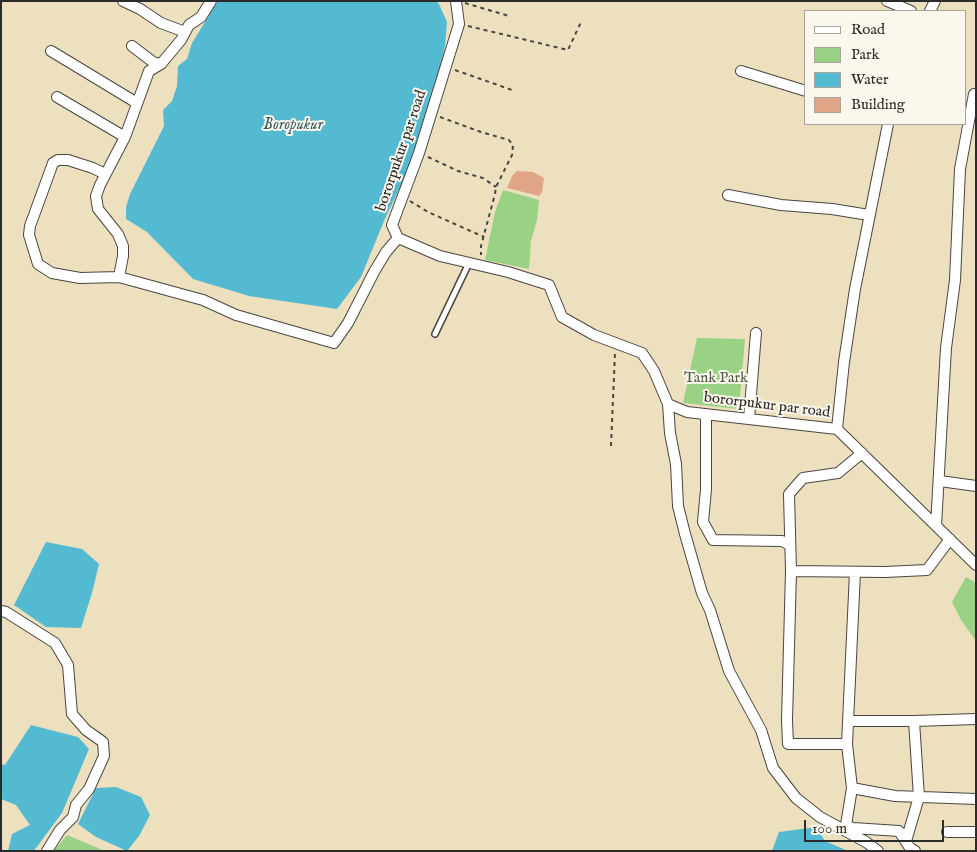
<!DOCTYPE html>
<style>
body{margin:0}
#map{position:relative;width:977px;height:852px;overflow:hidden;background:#ede0be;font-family:"IM FELL English",serif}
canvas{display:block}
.frame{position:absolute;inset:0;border:2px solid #2b2b2b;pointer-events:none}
.legend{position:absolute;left:804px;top:10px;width:162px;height:115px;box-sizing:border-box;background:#fbf7ec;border:1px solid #a8a59f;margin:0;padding:6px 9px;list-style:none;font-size:15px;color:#2b2b2b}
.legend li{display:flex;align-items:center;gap:10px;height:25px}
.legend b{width:25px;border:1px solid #a8a59f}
.scale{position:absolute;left:804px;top:820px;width:140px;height:22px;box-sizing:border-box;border:2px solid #2b2b2b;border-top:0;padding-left:6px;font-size:15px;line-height:18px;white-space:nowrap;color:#2b2b2b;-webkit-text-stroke:4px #fbf7ec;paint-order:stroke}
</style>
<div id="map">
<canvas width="977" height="852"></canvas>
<div class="frame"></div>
<ul class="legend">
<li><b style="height:6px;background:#fff"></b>Road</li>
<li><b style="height:14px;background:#99d285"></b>Park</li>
<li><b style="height:14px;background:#53bad1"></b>Water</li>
<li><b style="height:14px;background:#e0a486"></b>Building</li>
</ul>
<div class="scale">100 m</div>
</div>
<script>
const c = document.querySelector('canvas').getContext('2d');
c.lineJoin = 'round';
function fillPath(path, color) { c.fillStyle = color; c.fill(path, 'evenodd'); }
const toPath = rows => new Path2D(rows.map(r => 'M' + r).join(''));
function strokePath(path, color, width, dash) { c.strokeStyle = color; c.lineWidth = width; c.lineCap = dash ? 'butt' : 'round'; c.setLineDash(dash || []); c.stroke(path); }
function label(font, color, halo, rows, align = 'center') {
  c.font = font + ' "IM FELL English",serif'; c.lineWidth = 4; c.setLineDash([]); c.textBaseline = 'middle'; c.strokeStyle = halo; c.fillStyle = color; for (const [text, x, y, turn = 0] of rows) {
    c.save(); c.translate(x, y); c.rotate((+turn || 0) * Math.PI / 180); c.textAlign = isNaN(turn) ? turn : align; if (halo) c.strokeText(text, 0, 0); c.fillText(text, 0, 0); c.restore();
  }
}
fillPath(toPath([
 [503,190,539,200,537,220,531,241,529,269,485,260,495,212],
 [697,338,745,339,739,409,683,403],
 [966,577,976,583,976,641,961,620,952,602],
 [67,835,105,851,54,851]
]), '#99d285');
fillPath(toPath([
 [218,1,436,1,439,4,447,22,445,46,436,86,410,166,384,221,361,277,337,309,249,296,193,279,147,232,126,219,126,207,130,194,164,126,163,110,172,101,177,86,178,66,187,59,192,43],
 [46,542,82,549,99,564,92,593,81,628,46,627,14,605],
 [31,725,78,737,89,749,62,813,36,848,33,851,8,851,12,834,30,825,16,805,1,799,1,764,5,765],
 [116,787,141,797,150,815,139,836,127,851,96,837,78,824,96,788],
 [816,827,825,841,848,851,772,851,779,832]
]), '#53bad1');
fillPath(toPath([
 [517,171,533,172,544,178,542,192,539,196,507,188,512,176]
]), '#e0a486');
const lane = toPath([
 [435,334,469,263]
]);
const street = toPath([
 [123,1,140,9,161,23,185,32],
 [211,1,201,17,189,25,181,40,161,64,149,71,125,137,100,185,96,196,98,209,118,234,123,246,123,256,119,277,203,300,236,315,334,343,348,323,374,272,386,252,398,238],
 [456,1,459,24,419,153,392,225,398,238,440,256,508,272,549,285,562,317,594,335,642,353,654,371,668,404,687,412,837,429,976,565],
 [887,1,911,11],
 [930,11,935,1],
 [132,46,153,62,161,64],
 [51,51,137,103],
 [741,71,806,91],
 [57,97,125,137],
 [105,174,93,168,68,160,58,160,53,163,30,226,29,235,38,264,52,273,80,278,119,277],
 [728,195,781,205,832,209,869,215],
 [668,404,670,433,676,464,678,506,685,534,702,593,710,610,729,671,761,730,773,768,796,798,820,817,866,842,878,851],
 [706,414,706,489,703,522,713,540,782,541,790,545],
 [749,419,756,333],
 [837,429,844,362,855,289,888,124],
 [862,453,838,473,803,478,789,494,791,571,787,720,788,744,847,744,852,788,846,825,853,828,899,831,910,848,915,851],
 [940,481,976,486],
 [936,526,946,348,955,280,960,169,974,94],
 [791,571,885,572,927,570,950,539],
 [1,611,6,612,55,643,68,665,72,714,86,730,103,742,104,756,89,789,76,805,73,817,60,830,47,851],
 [848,721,914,721,976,719],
 [847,744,855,572],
 [852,788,895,796,976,799],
 [947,832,976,832],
 [906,841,919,797,914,721]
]);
strokePath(lane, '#484641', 8);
strokePath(street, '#484641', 12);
strokePath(toPath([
 [465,3,509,16],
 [468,26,568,50,581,22],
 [455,70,512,90],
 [440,117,481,132,509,140,513,145,512,155,496,187,495,194,481,246,481,255],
 [428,157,458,171,483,178,496,187],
 [410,201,428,212,484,237],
 [611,446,615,353]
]), '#484641', 2, [4, 4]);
strokePath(lane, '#fff', 5);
strokePath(street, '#fff', 10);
label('15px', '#2b2b2b', '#fbf7ec', [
 ["bororpukur par road",402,151,-71],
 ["bororpukur par road",767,406,7]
]);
label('15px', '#4c5d46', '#fbf7ec', [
 ["Tank Park",716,379]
]);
label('italic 16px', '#395d65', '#fbf7ec', [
 ["Boropukur",293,126]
]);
</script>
